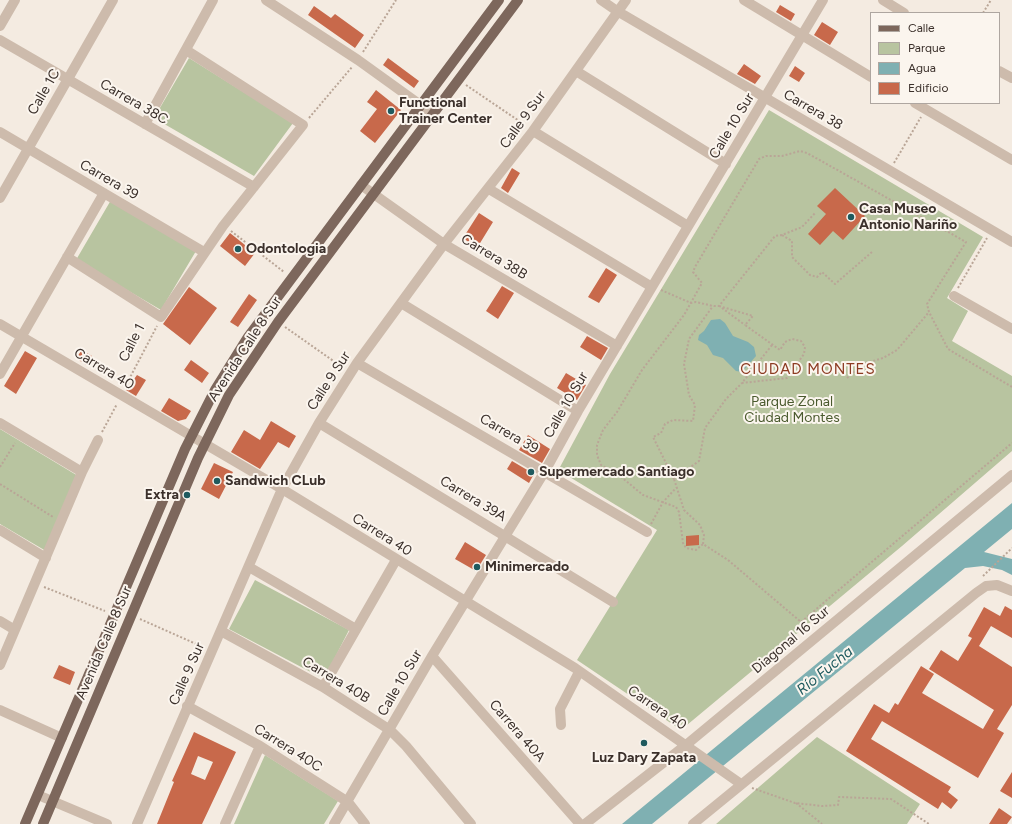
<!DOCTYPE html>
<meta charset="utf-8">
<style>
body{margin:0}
#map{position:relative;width:1012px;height:824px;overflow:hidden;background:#f4ebe1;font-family:Figtree,sans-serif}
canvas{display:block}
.legend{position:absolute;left:870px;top:12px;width:130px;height:92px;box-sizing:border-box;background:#fbf5ee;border:1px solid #aea6a0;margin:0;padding:5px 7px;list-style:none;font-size:12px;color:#3b302b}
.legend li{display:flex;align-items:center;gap:8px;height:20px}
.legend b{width:20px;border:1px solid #aea6a0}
</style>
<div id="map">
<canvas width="1012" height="824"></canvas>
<ul class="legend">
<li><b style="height:5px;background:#7d675c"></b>Calle</li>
<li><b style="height:11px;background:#b8c4a0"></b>Parque</li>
<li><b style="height:11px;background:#7fb0b2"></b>Agua</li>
<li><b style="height:11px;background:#c8694b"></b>Edificio</li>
</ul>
</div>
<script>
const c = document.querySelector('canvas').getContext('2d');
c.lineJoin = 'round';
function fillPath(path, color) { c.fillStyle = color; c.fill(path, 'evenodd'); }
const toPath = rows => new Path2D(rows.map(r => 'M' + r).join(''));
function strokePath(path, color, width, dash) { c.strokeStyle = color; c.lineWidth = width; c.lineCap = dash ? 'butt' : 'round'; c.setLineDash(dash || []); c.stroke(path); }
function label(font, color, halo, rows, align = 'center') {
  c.font = font + ' Figtree,sans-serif'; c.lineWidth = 4; c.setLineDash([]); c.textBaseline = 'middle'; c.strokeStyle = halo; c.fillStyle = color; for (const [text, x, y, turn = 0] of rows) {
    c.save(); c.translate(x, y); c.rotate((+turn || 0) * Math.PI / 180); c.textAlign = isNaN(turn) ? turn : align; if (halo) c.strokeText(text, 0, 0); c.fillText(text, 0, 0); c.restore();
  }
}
fillPath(toPath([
 [189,58,293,123,254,176,154,118],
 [769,110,983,237,947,298,968,311,952,341,1012,376,1012,451,902,546,681,730,577,660,657,530,563,473,560,467,610,374],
 [111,200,196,251,161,310,76,260],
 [0,429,78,476,46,551,0,524],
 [255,580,349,630,324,679,229,629],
 [817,737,920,804,907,824,716,824],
 [265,755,338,801,324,824,234,824]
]), '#b8c4a0');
fillPath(toPath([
 [720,319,725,323,733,336,748,342,754,347,756,356,742,372,736,371,723,358,713,355,707,345,698,340,699,335,704,331,711,320],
 [1012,503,1012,529,984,552,1012,559,1012,575,1002,570,983,566,965,568,652,824,622,824]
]), '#7fb0b2');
fillPath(toPath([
 [780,5,795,14,791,21,776,12],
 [314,6,331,18,335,14,364,35,355,48,308,15],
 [822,22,838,32,830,45,814,35],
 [388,58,419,81,414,88,383,65],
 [744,64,761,76,755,84,737,74],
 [795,66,805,73,799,82,789,76],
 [376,90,401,110,375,143,360,131,377,109,367,102],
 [512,168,520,173,508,193,501,188],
 [835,188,865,216,843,240,833,231,820,245,808,234,826,214,817,206],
 [479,213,493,222,477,248,463,238],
 [230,233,255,253,245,266,220,246],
 [606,268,617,275,599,303,588,297],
 [502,286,514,293,498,319,486,311],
 [189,287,217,308,190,345,163,324],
 [249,294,257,300,238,327,230,322],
 [587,336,608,348,601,360,580,347],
 [82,350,92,356,86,365,76,358],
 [25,351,37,358,16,394,4,386],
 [191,360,209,373,202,383,184,370],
 [566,373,586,385,577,400,557,388],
 [137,375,146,380,136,396,126,390],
 [169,398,191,411,186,419,178,421,161,411],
 [271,421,296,436,289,448,278,442,260,469,231,452,244,430,260,440],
 [528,435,550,449,542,463,519,450],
 [512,461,534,474,529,483,507,469],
 [214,463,233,472,219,499,201,489],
 [699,535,699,545,686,546,686,536],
 [465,542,486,555,476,571,455,559],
 [1005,606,1012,610,1012,638,991,626,979,646,1012,667,1012,705,997,729,1004,733,978,778,882,721,871,739,951,787,948,792,958,800,951,809,942,802,938,809,846,751,874,704,889,713,895,703,898,705,921,666,934,674,922,693,983,729,994,710,929,669,941,650,958,661,972,638,968,636,984,607,1000,616],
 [59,665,75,672,70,685,53,678],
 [194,732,236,752,202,824,157,824,174,782,172,781],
 [198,756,213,762,205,780,191,774],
 [1012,772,1012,798,1000,791],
 [999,808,1012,817,1007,824,989,824]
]), '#c8694b');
strokePath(toPath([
 [983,13,991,0],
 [363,52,396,0],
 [466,85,525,125],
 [309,118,352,67],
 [894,163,921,117],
 [231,231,284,272],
 [782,235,792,241,792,257,810,275,817,277,822,272,835,284,872,252],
 [958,288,987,238],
 [661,290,691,303,696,302,713,306,719,306,775,236,782,235,802,227,816,212],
 [719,306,753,316,745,325,780,350,785,342,792,339,801,341,805,347,804,354,787,378,742,383,772,345],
 [722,308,745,325],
 [285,327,342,367],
 [847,378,863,364,883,358,897,350,929,312],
 [125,387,157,326],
 [1012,387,948,349,929,312,927,304,966,242,807,153,800,151,782,156,766,156,759,159,695,267,693,272,702,283,684,315,642,370,617,412,603,430,597,445,597,455,601,465,620,476,643,495,676,507,679,512,683,543,686,548,696,550,703,544,728,560,801,622,1012,443],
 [102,432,117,404],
 [0,467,15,443],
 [674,479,653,437,661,433,665,424,673,420,693,421,695,405,689,395,684,364,689,339,713,306],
 [0,484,53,517],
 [651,524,663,502,676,488],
 [703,544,704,535,700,525,684,510,674,479,699,461,705,428,726,399,742,383],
 [983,576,1012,548],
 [44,587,105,611],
 [140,619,203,647],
 [752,788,795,803,822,806,838,805,839,797,891,799,929,824],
 [796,803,822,824]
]), '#b9a596', 2, [2, 2]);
strokePath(toPath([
 [266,0,358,60,433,114],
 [601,0,617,11,1012,242],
 [744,0,871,77],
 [883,0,904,13],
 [0,26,15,0],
 [0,40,254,187],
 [576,71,726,164],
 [999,71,1012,78],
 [915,103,1012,160],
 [145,124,213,0],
 [533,131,688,226],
 [0,132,204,252],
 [361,185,444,244,617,346],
 [489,189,652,287],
 [0,198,113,0],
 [67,257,161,317,223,226,303,125,186,50],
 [954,296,1012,329],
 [401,303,578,411],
 [0,324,282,489,575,668,741,784],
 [357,363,647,532],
 [0,374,104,193],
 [0,423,82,472],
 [319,423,613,602],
 [0,530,46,558],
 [249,567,356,629],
 [0,621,15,630],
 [221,631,323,687,390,730,406,746,471,824],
 [432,656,580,824],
 [0,665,82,472,98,440],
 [323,687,396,560],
 [187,706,260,746,348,802,365,824],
 [0,710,62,738],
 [561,725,560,709,579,672],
 [38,795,107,824],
 [137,824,282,489,319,423,357,363,444,244,533,131,626,0],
 [225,824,260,746],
 [334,824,432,656,545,471,578,411,823,0],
 [585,824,686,745,1012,475],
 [693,824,976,593,986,586,997,585,1012,591]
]), '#cdbbac', 10);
strokePath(toPath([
 [25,824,185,449,215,390,248,337,499,0],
 [43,824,198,458,229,395,278,322,518,0]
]), '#7d675c', 10);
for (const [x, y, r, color] of [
 [391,111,4,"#1f5a5e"],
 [851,217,4,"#1f5a5e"],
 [238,249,4,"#1f5a5e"],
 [531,472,4,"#1f5a5e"],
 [217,481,4,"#1f5a5e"],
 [187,495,4,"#1f5a5e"],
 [477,567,4,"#1f5a5e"],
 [644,743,4,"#1f5a5e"]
]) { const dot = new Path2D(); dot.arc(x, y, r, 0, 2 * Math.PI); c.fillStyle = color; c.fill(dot); strokePath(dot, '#fbf5ee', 1.5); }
label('14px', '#3b302b', '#fbf5ee', [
 ["Calle 1C",44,92,-60],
 ["Carrera 38C",134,102,30],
 ["Carrera 38",813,110,30],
 ["Calle 9 Sur",523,120,-54],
 ["Calle 10 Sur",732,126,-59],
 ["Carrera 39",109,180,30],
 ["Carrera 38B",494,257,31],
 ["Calle 1",132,343,-63],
 ["Avenida Calle 8 Sur",245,349,-57],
 ["Carrera 40",104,369,31],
 ["Calle 9 Sur",329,381,-57],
 ["Calle 10 Sur",566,405,-60],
 ["Carrera 39",509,434,30],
 ["Carrera 39A",473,499,31],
 ["Carrera 40",382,535,32],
 ["Diagonal 16 Sur",791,640,-40],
 ["Avenida Calle 8 Sur",104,643,-67],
 ["Calle 9 Sur",187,674,-66],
 ["Carrera 40B",336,680,31],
 ["Calle 10 Sur",400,683,-60],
 ["Carrera 40",657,708,34],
 ["Carrera 40A",517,731,49],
 ["Carrera 40C",288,748,32]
]);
label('bold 14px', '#3b302b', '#fbf5ee', [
 ["Functional",399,103],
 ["Trainer Center",399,119],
 ["Casa Museo",859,209],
 ["Antonio Nariño",859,225],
 ["Odontologia",246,249],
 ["Supermercado Santiago",539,472],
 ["Sandwich CLub",225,481],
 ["Extra",179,495,"right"],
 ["Minimercado",485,567],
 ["Luz Dary Zapata",644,758,"center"]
], 'left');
label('14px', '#4a5a2e', '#fbf5ee', [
 ["Parque Zonal",792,402],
 ["Ciudad Montes",792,418]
]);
c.letterSpacing = '1px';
label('15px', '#8c3b22', '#fbf5ee', [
 ["CIUDAD MONTES",808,370]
]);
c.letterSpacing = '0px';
label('italic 15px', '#1f5a5e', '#fbf5ee', [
 ["Río Fucha",825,671,-39]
]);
</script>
